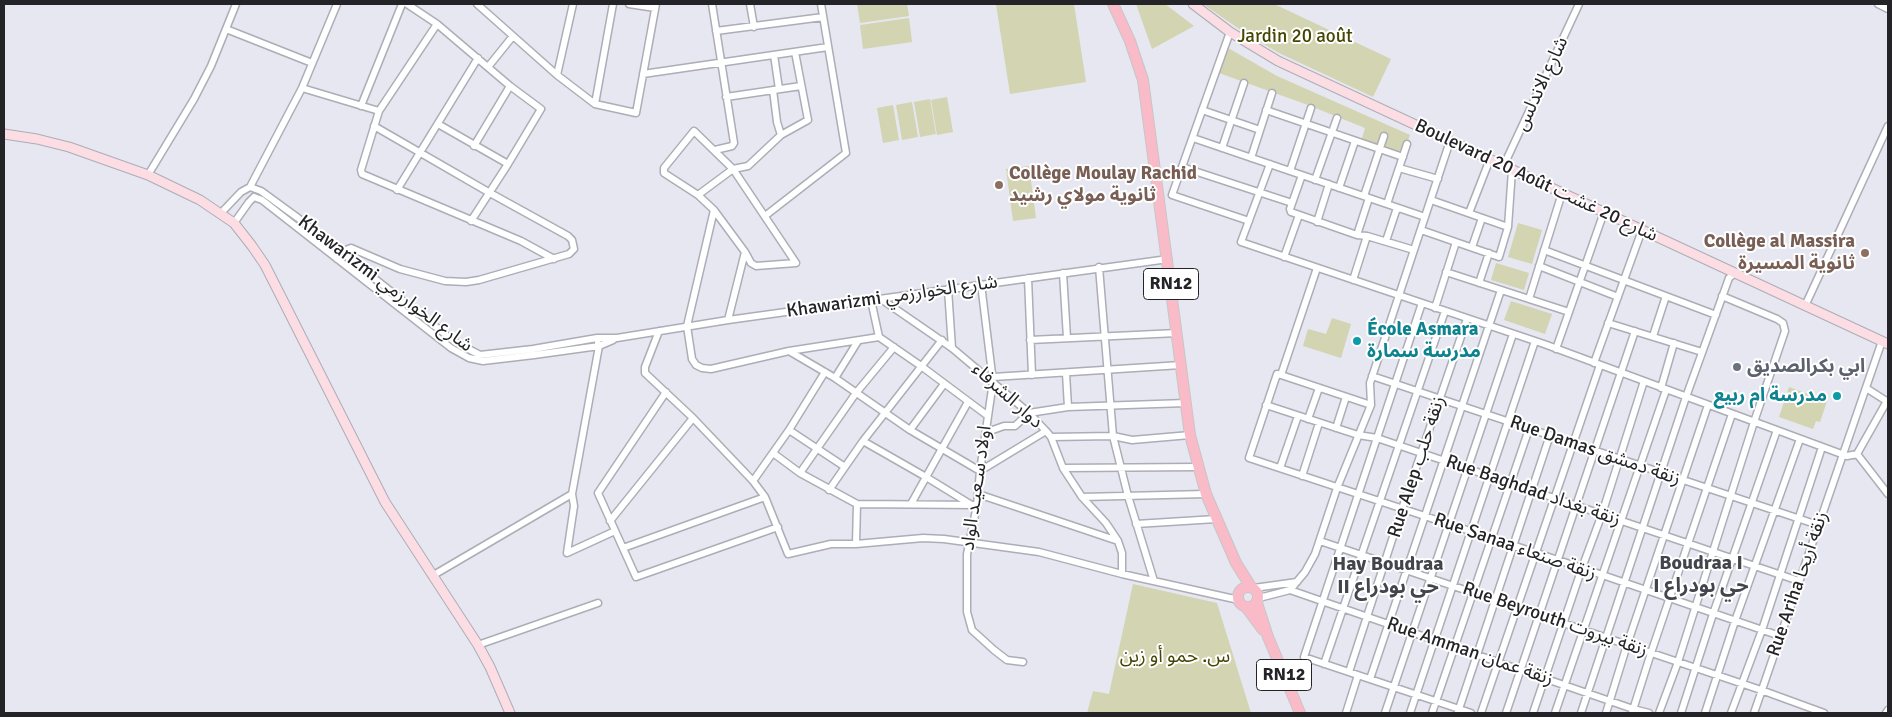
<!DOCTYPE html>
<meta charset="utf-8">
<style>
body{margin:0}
#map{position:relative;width:1892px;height:717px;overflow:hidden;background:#e6e7f0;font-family:Signika,sans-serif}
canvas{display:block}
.frame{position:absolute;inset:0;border:5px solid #242428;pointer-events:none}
</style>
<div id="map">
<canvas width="1892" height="717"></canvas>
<div class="frame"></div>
</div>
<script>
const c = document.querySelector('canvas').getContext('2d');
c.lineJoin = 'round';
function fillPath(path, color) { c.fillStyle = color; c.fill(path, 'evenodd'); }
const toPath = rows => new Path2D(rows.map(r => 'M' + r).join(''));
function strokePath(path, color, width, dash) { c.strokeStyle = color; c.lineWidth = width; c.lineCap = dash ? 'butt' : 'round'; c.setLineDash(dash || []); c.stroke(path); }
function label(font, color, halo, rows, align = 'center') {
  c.font = font + ' Signika,"Noto Sans Arabic",sans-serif'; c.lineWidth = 4; c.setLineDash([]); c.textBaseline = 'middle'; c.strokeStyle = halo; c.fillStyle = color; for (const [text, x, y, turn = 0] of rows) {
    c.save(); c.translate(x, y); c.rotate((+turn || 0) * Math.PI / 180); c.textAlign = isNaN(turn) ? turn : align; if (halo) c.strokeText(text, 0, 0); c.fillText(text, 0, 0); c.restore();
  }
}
fillPath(toPath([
 [857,4,907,4,909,16,860,23],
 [996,4,1074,4,1086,82,1010,94],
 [1136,4,1165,4,1194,26,1152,49],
 [1203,4,1274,4,1391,59,1373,97,1279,53,1245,33],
 [909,18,912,42,863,49,860,25],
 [1228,48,1277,76,1410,135,1402,157,1361,142,1365,128,1308,105,1219,73],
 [947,97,953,132,937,135,931,100],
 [930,99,936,134,920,137,914,102],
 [912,102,918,137,902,140,896,105],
 [893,105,899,140,883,143,877,108],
 [1029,166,1036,218,1013,221,1006,169],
 [1518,223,1542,230,1532,264,1508,257],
 [1496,263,1529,273,1524,290,1491,280],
 [1511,301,1552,314,1545,334,1504,320],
 [1332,318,1351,324,1341,358,1303,346,1308,329,1326,334],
 [1789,387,1827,401,1820,422,1816,421,1813,429,1779,417],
 [1133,584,1217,603,1251,713,1087,713,1093,691,1109,694]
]), '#d2d4b2');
const street = toPath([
 [407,4,437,24,510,86,541,109,508,164,471,221],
 [477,4,557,75,595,104,636,113,656,4],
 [629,4,655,8],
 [712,4,734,143,732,146,715,150],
 [750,4,754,27],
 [1878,4,1888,9],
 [226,29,312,63],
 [716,31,823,17],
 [1230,32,1172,195,1249,221],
 [774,55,779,89],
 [488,67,513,36],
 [643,74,828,47],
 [557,75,573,4],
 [302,88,379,111,437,24],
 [726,97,801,86],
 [595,104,613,4],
 [361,106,402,4],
 [1202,110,1260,130],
 [1266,110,1403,157],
 [379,111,361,170,362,174,521,241,554,259],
 [438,124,508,164],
 [781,135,808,120,795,52],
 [1193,138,1425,217],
 [474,146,510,86],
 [1222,148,1244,83],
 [1251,158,1272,93],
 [1270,164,1241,242,1544,344,1847,456,1857,454,1887,401],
 [1504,165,1579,4],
 [1182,167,1292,203],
 [1399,168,1438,179],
 [1290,171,1311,108],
 [148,175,194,99,211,66,236,4],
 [1302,175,1290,209,1291,212,1357,235,1367,236,1414,250],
 [1315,180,1337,118],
 [250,187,261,191,298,218,455,342,480,355,533,349,597,338,617,338,728,320,1168,259],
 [1339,188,1355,141],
 [397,190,478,58],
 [698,195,664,173,664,168,694,131,733,169,748,166,781,135,777,122,773,90],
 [1364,196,1384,136],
 [254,197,262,200,451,348,469,358,483,361,534,355,599,346,613,340],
 [1431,200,1508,227],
 [1387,204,1407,144],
 [714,210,698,195,733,169,796,263,756,266,751,263,745,252],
 [221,213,241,192,250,187,302,88,337,4],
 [1469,213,1490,159],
 [765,216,846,153,821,4],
 [1317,222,1329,184],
 [234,223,249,202,254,197],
 [1421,230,1499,257,1508,227,1512,170],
 [1357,235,1369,198],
 [1386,241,1397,208],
 [1472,247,1482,218],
 [1544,250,1716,315],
 [1284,257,1299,215],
 [337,259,346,250,351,248,400,269,445,281,466,282,479,280,569,254,574,249,572,240,568,236,490,193,374,126],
 [1539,266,1618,297],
 [1099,267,1113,436,1128,496,1154,581],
 [1317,268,1281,375,1277,374,1249,458,1582,568,1780,636],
 [1446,272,1569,312],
 [1063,273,1067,338],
 [1028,278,1032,375],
 [1353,280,1367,236],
 [1479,283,1489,253],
 [981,284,993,382,980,471,977,505,967,554,967,612,972,630,994,650,1007,660,1023,662],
 [948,289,952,348],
 [881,299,952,348,1029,413,1046,431,1051,437,1063,468,1082,497,1106,523,1118,541,1122,553,1122,574],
 [1529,299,1562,193],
 [871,300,879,337,921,366,988,416],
 [1422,303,1304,657,1471,713],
 [1805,306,1888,126],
 [1435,308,1456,242],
 [728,320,745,252,714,210,687,326,692,359,696,365,702,368,711,369,789,351,879,337],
 [1608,323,1702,352],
 [659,331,645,367,645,373,693,418,753,481,765,497,788,554,831,544,856,544,923,538,944,539,1039,552,1122,574,1239,600],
 [1653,336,1666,296],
 [1030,340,1177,333],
 [598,343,599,346,572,494,574,506,567,553,615,531],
 [1556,349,1604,212],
 [789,351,835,378,910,430,980,471,1046,431],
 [1594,363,1642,230],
 [1066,373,1068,407],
 [1281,375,1371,405],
 [1372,376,1818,525],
 [993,377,1181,365],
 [835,378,858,341],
 [1661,388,1674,343],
 [1866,388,1888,402],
 [666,392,598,493,636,577,778,527],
 [1266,405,1358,435,1377,438,1799,581],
 [1308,419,1319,388],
 [1336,428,1346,397],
 [789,430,845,467],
 [910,430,944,384],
 [987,432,1004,426,1015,426,1029,413,1068,407,1186,403],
 [1051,437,1113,436,1132,440,1190,435],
 [863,441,926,477,970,504],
 [773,453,800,473,857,504,977,505],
 [1857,454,1888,494],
 [1063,468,1198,467],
 [1280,468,1298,416],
 [800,473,856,393,894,347],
 [1302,476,1319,423],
 [753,481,789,430,825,372],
 [829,490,863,441,942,340],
 [978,494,1118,541],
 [1082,497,1206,494],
 [911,504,968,402],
 [610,521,693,418],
 [1136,524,1216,519],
 [1320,541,1761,690,1824,713],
 [856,544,857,504],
 [623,548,765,497],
 [432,576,572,494],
 [1254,588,1297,582],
 [1290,590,1633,709,1649,713],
 [1259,598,1290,590,1305,572,1315,554,1337,488,1371,405,1370,383,1450,141],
 [478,645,598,603],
 [1324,664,1445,311],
 [1349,672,1402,509,1467,319],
 [1370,679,1501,290],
 [1458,712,1550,435],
 [1346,713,1358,675],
 [1385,713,1513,334],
 [1410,713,1535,341],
 [1432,713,1529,429],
 [1481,713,1600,365],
 [1506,713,1635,331],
 [1533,713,1582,568,1602,514,1644,381],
 [1555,713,1666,390],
 [1581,713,1686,397,1729,278,1735,273],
 [1606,713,1627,645,1708,405],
 [1632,713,1651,653,1732,414],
 [1659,713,1678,662,1754,422,1785,331,1783,323,1777,319,1722,296],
 [1681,713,1713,614,1777,430],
 [1705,713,1735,621,1800,439],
 [1731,713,1762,630,1822,447],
 [1754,713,1882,341],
 [1886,713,1888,710]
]);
const secondary = toPath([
 [1193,4,1230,32,1278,61,1888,344],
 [4,134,37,139,69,147,148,175,200,200,234,223,252,246,265,265,385,502,478,645,490,667,510,713]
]);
const primary = toPath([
 [1113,4,1130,41,1143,80,1190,435,1206,494,1236,563,1251,587],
 '1238 597a10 10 0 1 1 20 0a10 10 0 1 1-20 0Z',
 [1257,603,1268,637,1300,713],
 [1246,607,1263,630]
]);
strokePath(street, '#acadb6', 9);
strokePath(secondary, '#acadb6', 11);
strokePath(primary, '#c6c6c7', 12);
strokePath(street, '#fff', 6);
strokePath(secondary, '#fcdde4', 9);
strokePath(primary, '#fabbc8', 10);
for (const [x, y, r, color] of [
 [999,185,5,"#8d6e63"],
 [1865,253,5,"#8d6e63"],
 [1357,341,5,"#0f9aa8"],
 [1737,367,5,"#6b7280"],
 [1837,396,5,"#0f9aa8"]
]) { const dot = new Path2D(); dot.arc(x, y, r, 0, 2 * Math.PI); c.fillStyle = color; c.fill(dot); strokePath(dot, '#fff', 2); }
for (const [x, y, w] of [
 [1171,284,55],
 [1284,675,55]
]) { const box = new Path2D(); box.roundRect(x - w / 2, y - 15.5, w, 31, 4); c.fillStyle = '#fff'; c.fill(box); strokePath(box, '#242428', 1); }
label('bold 18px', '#242428', null, [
 ["RN12",1171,284],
 ["RN12",1284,675]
]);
label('19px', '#454602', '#fff', [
 ["Jardin 20 août",1295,37],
 ["س. حمو أو زين",1175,657]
]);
label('19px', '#242428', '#fff', [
 ["شارع الاندلس",1542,84,-65],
 ["Boulevard 20 Août شارع 20 غشت",1536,181,25],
 ["Khawarizmi شارع الخوارزمي",385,284,37],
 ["Khawarizmi شارع الخوارزمي",892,297,-8],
 ["دوار الشرفاء",1007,396,42],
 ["Rue Damas زنقة دمشق",1595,451,19],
 ["Rue Alep زنقة حلب",1417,467,-72],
 ["اولاد سـعيـد الواد",977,488,-82],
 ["Rue Baghdad زنقة بغداد",1533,491,19],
 ["Rue Sanaa زنقة صنعاء",1515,547,19],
 ["Rue Ariha زنقة أريحا",1798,584,-71],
 ["Rue Beyrouth زنقة بيروت",1555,620,19],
 ["Rue Amman زنقة عمان",1470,652,19]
]);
label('bold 19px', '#785e54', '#fff', [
 ["Collège Moulay Rachid",1009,174],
 ["ثانوية مولاي رشيد",1009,196],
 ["Collège al Massira",1855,242,"right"],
 ["ثانوية المسيرة",1855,264,"right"]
], 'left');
label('bold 19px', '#0d838f', '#fff', [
 ["École Asmara",1367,330],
 ["مدرسة سمارة",1367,352],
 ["مدرسة ام ربيع",1827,396,"right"]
], 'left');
label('bold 19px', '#5b616d', '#fff', [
 ["ابي بكرالصديق",1747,367]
], 'left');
label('bold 20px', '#44454c', '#fff', [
 ["Boudraa I",1701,564],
 ["I حي بودراع",1701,587],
 ["Hay Boudraa",1388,565],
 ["II حي بودراع",1388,588]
]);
</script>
